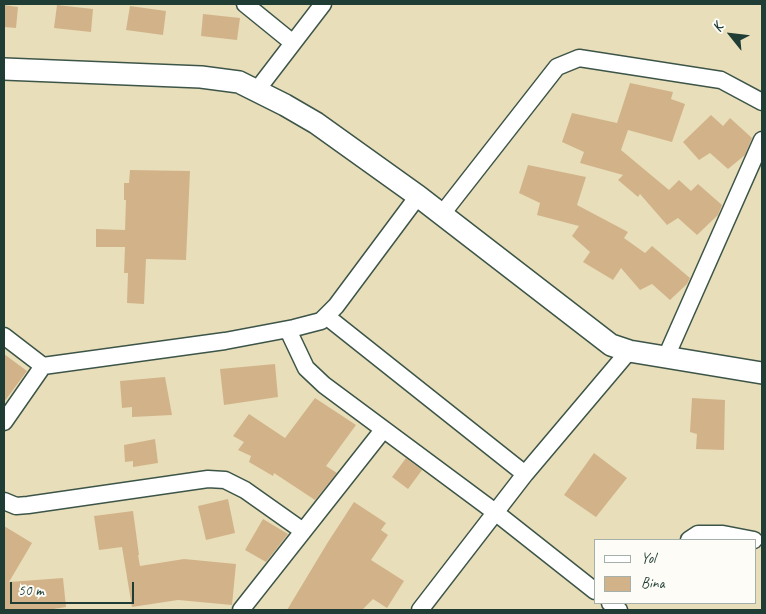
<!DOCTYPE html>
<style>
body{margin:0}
#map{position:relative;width:766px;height:614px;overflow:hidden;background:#e8deba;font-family:Caveat,sans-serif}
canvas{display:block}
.frame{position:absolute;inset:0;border:5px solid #1f3d34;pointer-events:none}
.legend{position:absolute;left:594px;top:539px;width:162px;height:65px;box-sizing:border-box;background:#fdfcf7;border:1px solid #a4b0a9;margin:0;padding:6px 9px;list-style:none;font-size:15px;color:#1f3d34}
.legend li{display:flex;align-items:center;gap:10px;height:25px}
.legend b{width:25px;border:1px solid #a4b0a9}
.north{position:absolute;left:706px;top:10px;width:50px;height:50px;-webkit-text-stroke:4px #fdfcf7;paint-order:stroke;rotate:299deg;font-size:14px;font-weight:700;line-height:20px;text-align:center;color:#1f3d34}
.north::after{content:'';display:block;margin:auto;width:18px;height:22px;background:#1f3d34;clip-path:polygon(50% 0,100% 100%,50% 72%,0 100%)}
.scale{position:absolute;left:10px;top:582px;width:124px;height:22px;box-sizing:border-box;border:2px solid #1f3d34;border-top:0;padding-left:6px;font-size:15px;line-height:18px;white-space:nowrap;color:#1f3d34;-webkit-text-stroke:4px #fdfcf7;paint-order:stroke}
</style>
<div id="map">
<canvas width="766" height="614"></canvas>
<div class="frame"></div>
<ul class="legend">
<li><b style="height:6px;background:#fff"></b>Yol</li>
<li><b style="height:14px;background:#d2b389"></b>Bina</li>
</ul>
<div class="north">K</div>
<div class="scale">50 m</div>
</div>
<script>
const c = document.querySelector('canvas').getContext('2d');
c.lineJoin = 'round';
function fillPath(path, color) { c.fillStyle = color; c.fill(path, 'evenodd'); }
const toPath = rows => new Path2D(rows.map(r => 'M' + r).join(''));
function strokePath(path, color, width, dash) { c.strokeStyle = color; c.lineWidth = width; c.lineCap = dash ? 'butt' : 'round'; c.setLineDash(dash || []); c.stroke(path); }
fillPath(toPath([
 [4,5,18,7,16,28,4,27],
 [57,5,93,9,91,32,54,28],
 [130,6,166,11,163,35,126,30],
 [203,14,240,18,237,40,201,36],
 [630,83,673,92,671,99,685,104,672,142,628,130,621,150,669,190,679,180,691,191,698,184,722,205,718,215,697,235,678,218,667,225,640,194,638,197,618,180,623,175,580,163,584,152,562,142,572,113,617,123],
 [711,115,723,126,730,118,752,138,745,155,728,169,710,153,699,160,683,142],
 [528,165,586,177,577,205,628,232,624,238,645,253,652,246,690,278,687,284,670,300,652,284,640,290,621,268,613,280,583,262,590,252,572,236,579,226,537,215,540,203,519,193],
 [130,170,190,171,186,260,146,259,144,304,127,303,128,273,124,273,125,247,96,247,96,229,125,230,126,200,124,200,124,183,129,183],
 [4,354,27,371,4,402],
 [275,364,278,397,224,405,220,369],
 [165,377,172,415,132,417,132,407,122,408,120,381],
 [315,398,356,425,326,466,337,473,315,500,274,473,273,476,249,462,251,456,238,450,244,442,233,436,249,414,285,438],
 [692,398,725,400,724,450,696,449,697,434,690,432],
 [155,439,158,463,133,467,133,461,125,462,124,445],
 [594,453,627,478,596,517,564,495],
 [406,458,422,470,408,489,392,477],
 [228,499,235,533,206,540,198,506],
 [354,502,386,523,381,530,388,535,371,560,404,581,387,608,373,599,362,610,287,610,328,542],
 [133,511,139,555,138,555,140,566,184,559,236,564,232,605,178,600,132,607,122,547,99,550,94,516],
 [263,519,288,534,266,562,245,550],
 [4,526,32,543,9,582,63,578,66,607,47,610,4,610]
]), '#d2b389');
const minor = toPath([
 [245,4,293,43],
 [257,90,323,4],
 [442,214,557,67,579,58,721,80,762,102],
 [326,316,525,474],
 [288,330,306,368,324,385,495,512,595,591],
 [4,336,43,366],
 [666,357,762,140],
 [4,422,43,366,225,341,294,328,321,321,336,306,418,196],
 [4,501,16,506,28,505,208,479,225,480,245,490,303,531],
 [689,540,698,534,723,534,754,540],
 [610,603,619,610],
 [241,610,383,430],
 [420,610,525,474,629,351]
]);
const tertiary = toPath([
 [4,69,201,77,239,82,285,105,316,123,418,196,611,345,629,351,762,373]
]);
strokePath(minor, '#3d5548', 19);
strokePath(tertiary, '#3d5548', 24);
strokePath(minor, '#fff', 16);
strokePath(tertiary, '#fff', 21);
</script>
